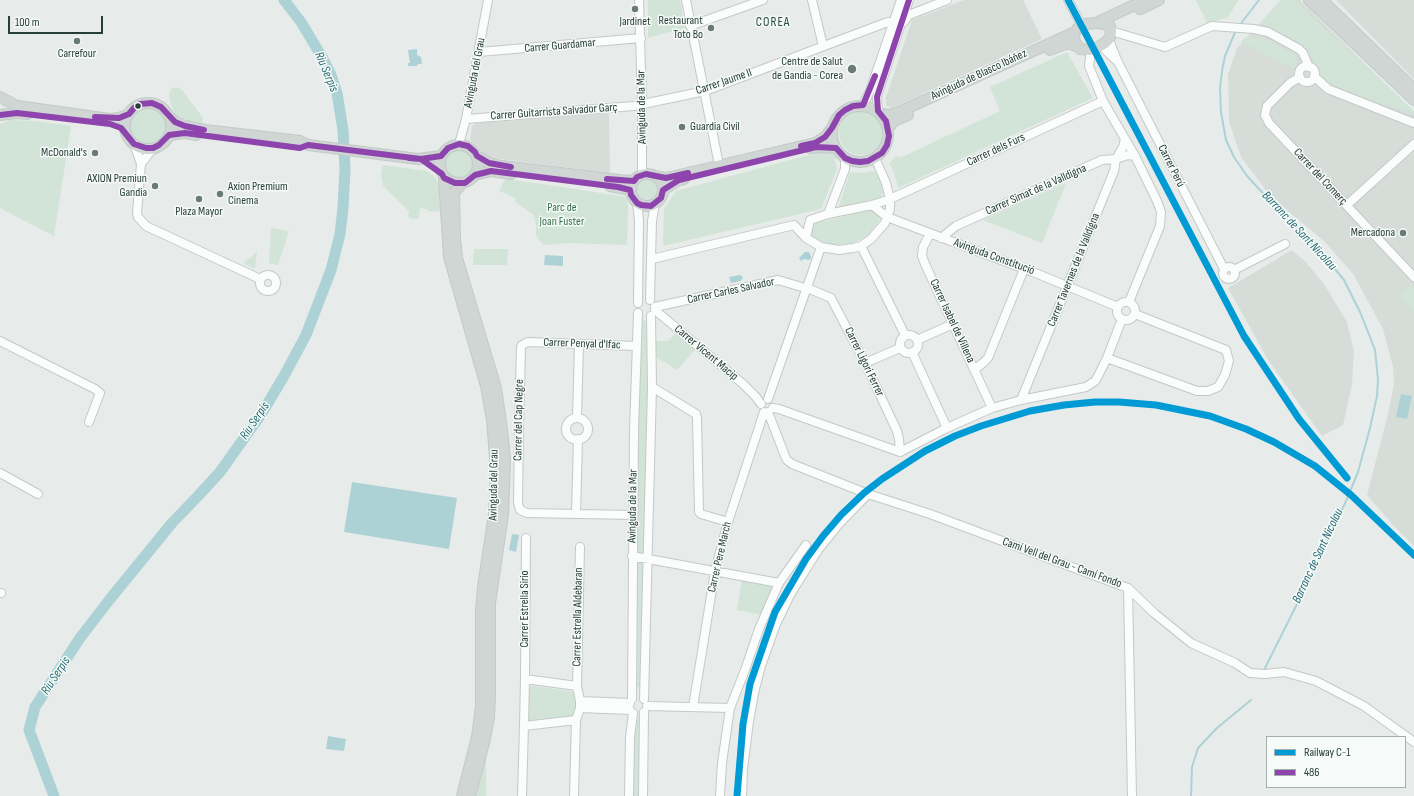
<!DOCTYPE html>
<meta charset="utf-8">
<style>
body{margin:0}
#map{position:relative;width:1414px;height:796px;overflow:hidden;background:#e7ecea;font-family:"Sofia Sans Condensed",sans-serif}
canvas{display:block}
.legend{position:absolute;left:1266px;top:736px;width:140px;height:52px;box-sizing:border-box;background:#f6faf8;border:1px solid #a3afaa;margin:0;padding:5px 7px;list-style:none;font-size:12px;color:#263e36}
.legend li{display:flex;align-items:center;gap:8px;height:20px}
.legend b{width:20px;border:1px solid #a3afaa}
.scale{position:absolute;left:8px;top:16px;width:95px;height:18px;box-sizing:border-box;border:2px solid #263e36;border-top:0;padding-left:5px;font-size:12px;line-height:14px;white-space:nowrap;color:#263e36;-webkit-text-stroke:3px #f6faf8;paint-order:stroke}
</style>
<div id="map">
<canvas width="1414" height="796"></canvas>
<ul class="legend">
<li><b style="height:5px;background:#009ad5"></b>Railway C-1</li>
<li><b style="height:5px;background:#8e44ad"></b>486</li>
</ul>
<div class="scale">100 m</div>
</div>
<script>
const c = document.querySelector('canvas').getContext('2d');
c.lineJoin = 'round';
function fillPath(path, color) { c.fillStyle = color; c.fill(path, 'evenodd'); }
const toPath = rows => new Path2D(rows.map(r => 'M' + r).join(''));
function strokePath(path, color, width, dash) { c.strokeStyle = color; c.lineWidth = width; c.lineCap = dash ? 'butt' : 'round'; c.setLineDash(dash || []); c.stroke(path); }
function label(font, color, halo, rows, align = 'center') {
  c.font = font + ' "Sofia Sans Condensed",sans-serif'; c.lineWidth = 3; c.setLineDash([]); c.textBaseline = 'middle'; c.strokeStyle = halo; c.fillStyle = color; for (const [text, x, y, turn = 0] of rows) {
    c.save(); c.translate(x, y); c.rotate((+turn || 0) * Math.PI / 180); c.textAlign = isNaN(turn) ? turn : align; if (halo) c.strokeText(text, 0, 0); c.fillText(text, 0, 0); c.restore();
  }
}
fillPath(toPath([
 [964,0,1023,0,1042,39,894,107,891,108,886,105,886,97,912,20],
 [1281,0,1300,0,1414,112,1414,546,1392,524,1367,495,1387,418,1394,384,1393,367,1383,329,1353,274,1325,242,1271,197,1241,157,1229,122,1228,74,1237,48],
 [1336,0,1414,0,1414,79,1405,70],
 [609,113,610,173,493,158,486,156,476,145,470,140,472,126,476,123],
 [1292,250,1305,261,1324,284,1347,322,1354,351,1352,384,1343,425,1322,436,1268,360,1228,288]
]), '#d6ddd9');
fillPath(toPath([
 [648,0,680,0,685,28,648,38],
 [1196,0,1239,0,1227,18,1207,23],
 [1282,0,1295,0,1325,30,1360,60,1414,111,1414,113,1377,102,1326,82,1306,49,1276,31,1264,25,1258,25],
 [1248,36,1266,40,1292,53,1296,57,1297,61,1297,66,1295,69,1241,41],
 [1067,52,1093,98,898,188,894,172,889,163,896,156,901,157,904,156,1000,111,990,87],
 [176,87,179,88,182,90,203,118,202,123,187,121,179,118,175,114,171,104,169,94,171,89],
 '130 126a18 18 0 1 1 36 0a18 18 0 1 1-36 0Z',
 '839 133a22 22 0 1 1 44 0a22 22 0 1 1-44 0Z',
 [11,120,35,121,71,126,54,236,0,208,0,124],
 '446 164a14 14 0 1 1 28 0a14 14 0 1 1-28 0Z',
 [823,151,834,156,837,169,821,209,663,246,664,209,676,191],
 [383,165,427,171,432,175,436,178,439,185,440,212,428,211,427,209,420,208,419,218,412,219,408,217,409,211,383,186,381,174],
 [874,171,879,178,883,189,883,193,881,197,838,209,850,172,864,173],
 [505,179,556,186,626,197,628,205,627,245,568,243,544,245,538,239,536,235,536,226,534,215,515,202,516,198,499,191],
 '637 190a10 10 0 1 1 20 0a10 10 0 1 1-20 0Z',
 [1066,183,1042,243,983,220],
 [870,210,873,210,880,215,879,221,870,233,854,243,833,245,817,240,811,234,812,226,816,223],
 [271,228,289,231,278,265,269,263],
 [474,249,508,249,507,265,473,265],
 [257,251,255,269,244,264,246,260,252,257],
 [1411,284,1414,287,1414,313,1398,296],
 [643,320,648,321,646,551,643,553,639,553,636,551,640,323],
 [675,334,695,350,677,370,656,357,656,341,668,341],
 [637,558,645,561,642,687,635,687],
 [742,579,774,587,762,615,737,610],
 [532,686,570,691,574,693,577,695,578,706,576,715,561,719,529,723,526,721,526,689],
 [634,719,640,719,640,796,633,796],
 [486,751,486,796,475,796]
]), '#d2e3d7');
fillPath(toPath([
 [417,49,417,55,421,57,422,64,418,64,417,66,408,66,408,63,410,63,408,50],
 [805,252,809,252,811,256,811,259,808,260,804,259,801,261,799,258],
 [545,255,563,256,563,266,544,265],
 [740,275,743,277,741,281,731,283,729,277],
 [1401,394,1412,396,1407,419,1396,417],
 [352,482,457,498,449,549,344,532],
 [512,534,519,535,516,552,509,550],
 [328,736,346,739,344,751,326,749]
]), '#add2d5');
strokePath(toPath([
 [1239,26,1259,0],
 [1236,30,1225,56,1222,71,1220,88,1221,112,1226,140,1234,157,1247,176,1288,220,1326,258,1344,280,1360,312,1370,337,1375,350,1378,379,1377,396,1370,428,1358,472,1347,499,1306,586,1265,668],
 [1191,796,1192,767,1198,748,1217,728,1251,700]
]), '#add2d5', 2);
strokePath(toPath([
 [54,796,29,730,35,707,80,638,110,599,172,523,198,496,220,472,262,413,284,376,306,335,331,270,340,234,343,208,345,169,343,130,337,93,331,75,322,57,301,22,284,0]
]), '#add2d5', 11);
const minor = toPath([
 [639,0,642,105,642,175],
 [686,0,719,165],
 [812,0,823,46],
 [1068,0,1082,26],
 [904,22,909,15,947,0],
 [690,26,763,0],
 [1111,31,1165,47,1212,26,1254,29,1268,32,1299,49,1303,53,1309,67],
 [1109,40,1117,60],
 [1101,46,1118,62,1224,269],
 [1091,50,1089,66,1103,101,1135,156,1157,201,1161,212,1160,226,1129,302],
 [479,52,641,38],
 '1299 74a8 8 0 1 1 16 0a8 8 0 1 1-16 0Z',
 [1314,76,1328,89,1414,123],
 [1300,77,1290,83,1267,106,1265,115,1269,123,1414,277],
 [863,105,870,91,901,0],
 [878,111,877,97,879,90,909,0],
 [466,119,634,106,648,103,705,91,885,23,889,22,893,23],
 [134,144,141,164,137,213,138,217,146,226,260,279],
 [459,144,466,119,488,0],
 [141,164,153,148],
 [637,203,639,220,638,303],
 [872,205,887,217,1033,272,1118,307],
 [1347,205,1414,144],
 [828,214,845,169,845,158],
 [930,234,923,247,922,256,925,264,992,408],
 [806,238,810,220,828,214,872,205,890,199,1103,101],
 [941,238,956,226,1102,160,1116,159,1128,155,1135,156],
 [861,246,905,335],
 [652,259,794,225,806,238,821,247,839,250,853,248,861,246,871,239,885,223,890,209,890,199,886,183,875,158],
 '1223 273a6 6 0 1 1 12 0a6 6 0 1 1-12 0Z',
 [1234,270,1285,244],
 '260 283a8 8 0 1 1 16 0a8 8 0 1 1-16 0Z',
 [650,300,652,221,655,204],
 '1117 311a9 9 0 1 1 18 0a9 9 0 1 1-18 0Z',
 [655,307,778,280,812,290,831,298,865,363,897,431,899,439,900,452],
 [655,310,743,384,756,397,761,404],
 '900 344a9 9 0 1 1 18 0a9 9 0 1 1-18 0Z',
 [917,340,953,324],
 [0,341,95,389,100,393,89,422],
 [912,352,947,428],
 [1107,358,1197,391,1208,391,1218,387,1225,375,1229,361,1226,350,1135,314],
 [865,363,900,348],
 [975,369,983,363,988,358,1024,269],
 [652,387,696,414,697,418,699,512,701,514,728,522],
 [768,399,821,247],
 [1021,400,1114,171,1116,159,1123,147,1125,139],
 [773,408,779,409,900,452],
 [768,412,785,456,787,460,792,464,868,494,930,514,1128,588,1154,613,1191,643,1235,663,1250,673,1265,674,1284,672,1316,681,1364,706,1414,742],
 [577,418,579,344],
 '566 429a11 11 0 1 1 22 0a11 11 0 1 1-22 0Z',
 [900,452,947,428,992,408,1021,400,1086,387,1095,381,1098,376,1107,358,1122,319],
 [0,473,38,494],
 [576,514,578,439],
 [633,515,527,513,520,510,518,503,519,428,521,347,522,345,528,342,636,346],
 [632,556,779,583],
 [1128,588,1132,796],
 [0,593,1,593],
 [525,679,526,538],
 [577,686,580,547],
 [632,699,634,430,638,313],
 [644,699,652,387,651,316],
 [580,701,630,703],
 [647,706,730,708],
 [693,707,715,571,728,522,764,412],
 [580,708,630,710],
 [522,796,524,726],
 [574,796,576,720,580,708,580,701,577,686,525,679,524,726,576,720],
 [629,796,630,737,633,713],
 [643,796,644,712],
 [720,796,722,763,730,708,745,670,759,629,779,583,806,545],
 [742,796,743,769,749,721,754,693,761,666,776,624,791,593,818,550,839,524,868,494]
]);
const major = toPath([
 [1309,0,1414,100],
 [1322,0,1414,89],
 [1140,9,1159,0],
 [1096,23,1105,24,1110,26,1111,31,1110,38,1105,43,1095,49,1091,50,1080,49,1075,42,1074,37,1075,32,1078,28,1086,24,1096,23,1145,0],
 [1050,50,1065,44,1071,44,1078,47],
 [0,97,17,106,110,119,119,118,129,114],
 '125 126a23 23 0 1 1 46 0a23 23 0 1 1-46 0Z',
 '832 134a28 28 0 1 1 56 0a28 28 0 1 1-56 0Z',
 [882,114,889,115,899,112,1075,32],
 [0,115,17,113,28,114],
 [168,115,175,122,185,126,205,130,300,141,308,145,418,159,441,156],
 [888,128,894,121,908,115],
 [169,135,185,133,196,135],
 '440 164a19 19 0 1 1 38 0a19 19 0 1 1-38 0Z',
 [810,148,816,147,836,148],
 [477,156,489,163,502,166,619,180,634,181],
 '631 190a16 16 0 1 1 32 0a16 16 0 1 1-32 0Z',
 [475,175,491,171,511,174],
 [654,176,666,178,675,176,815,143,825,137,832,128],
 [444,178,449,257,486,386,492,420,496,470,494,514,483,587,481,610,481,707,477,737,462,796],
 [461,184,454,193,455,239,457,258,496,388,502,429,505,459,503,515,490,603,490,696,489,718,485,739,470,796],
 [610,186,630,190],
 [663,190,679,180,684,179]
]);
strokePath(minor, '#c4c9c7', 10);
strokePath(major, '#c3cac8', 12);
strokePath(minor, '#fbfcfc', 8);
strokePath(major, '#cfd6d4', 10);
strokePath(toPath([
 [0,115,17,113,110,124,121,128,134,144,146,148,153,148,159,145,169,135,185,133,300,148,308,145,421,159,442,174,444,178,455,183,465,183,475,175,491,171,618,187,630,190,631,195,637,203,641,205,651,206,661,198,663,190,679,180,816,147,836,148,845,158,852,161,860,162,868,161,882,153,887,145,889,136,886,121,878,111,877,97,909,0],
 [95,117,119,118,129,114,134,108,140,104,152,103,161,107,175,122,185,126,204,130],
 [801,146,815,143,825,137,832,128,839,115,845,110,853,106,863,105,875,76],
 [409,158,421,159,441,156,448,148,459,144,468,146,475,152,477,156,489,163,511,167],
 [607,179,634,181,637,177,646,174,666,178,688,173]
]), '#8e44ad', 6);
strokePath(toPath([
 [1068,0,1244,336,1299,419,1347,478],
 [737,796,743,724,750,684,775,612,806,559,823,536,841,515,864,493,882,479,925,451,955,436,981,426,1030,411,1064,405,1095,402,1119,402,1156,405,1210,416,1246,429,1274,442,1315,466,1351,495,1414,555]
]), '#009ad5', 7);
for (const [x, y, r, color] of [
 [635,9,4,"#6a7b75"],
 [711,28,4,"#6a7b75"],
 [77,41,4,"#6a7b75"],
 [852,69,5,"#6a7b75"],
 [138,106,3.5,"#263e36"],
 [682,127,4,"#6a7b75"],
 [95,153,4,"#6a7b75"],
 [155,186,4,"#6a7b75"],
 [220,194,4,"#6a7b75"],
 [199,199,4,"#6a7b75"],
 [1403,233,4,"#6a7b75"]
]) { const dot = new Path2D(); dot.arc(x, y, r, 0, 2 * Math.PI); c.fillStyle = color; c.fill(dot); strokePath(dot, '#f6faf8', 1.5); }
label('12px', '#263e36', '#f6faf8', [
 ["Restaurant",703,21],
 ["Toto Bo",703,35],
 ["Jardinet",635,22,"center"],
 ["Carrefour",77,54,"center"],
 ["Centre de Salut",843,62],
 ["de Gandia - Corea",843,76],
 ["Guardia Civil",690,127,"left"],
 ["McDonald's",87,153],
 ["AXION Premiun",147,179],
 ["Gandia",147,193],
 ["Axion Premium",228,187,"left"],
 ["Cinema",228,201,"left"],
 ["Plaza Mayor",199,212,"center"],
 ["Mercadona",1395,233]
], 'right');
label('12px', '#263e36', '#f6faf8', [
 ["Carrer Guardamar",560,46,-5],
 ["Avinguda del Grau",475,73,-79],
 ["Avinguda de Blasco Ibáñez",979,75,-25],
 ["Carrer Jaume II",724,82,-19],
 ["Avinguda de la Mar",642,107,-91],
 ["Carrer Guitarrista Salvador Garç",554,112,-4],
 ["Carrer dels Furs",996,150,-25],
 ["Carrer Perú",1171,166,63],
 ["Carrer del Comerç",1320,177,47],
 ["Carrer Simat de la Valldigna",1036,190,-24],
 ["Avinguda Constitució",994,257,20],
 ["Carrer Tavernes de la Valldigna",1074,270,-68],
 ["Carrer Carles Salvador",731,291,-12],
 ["Carrer Isabel de Villena",952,321,65],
 ["Carrer Penyal d'Ifac",582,344,2],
 ["Carrer Vicent Macip",706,353,40],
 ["Carrer Ligori Ferrer",864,362,64],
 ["Carrer del Cap Negre",519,420,-89],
 ["Avinguda del Grau",494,485,-89],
 ["Avinguda de la Mar",633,506,-89],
 ["Carrer Pere March",720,557,-77],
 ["Camí Vell del Grau - Camí Fondo",1062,563,20],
 ["Carrer Estrella Sirio",525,609,-90],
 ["Carrer Estrella Aldebaran",578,617,-89]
]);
label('12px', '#347148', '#f6faf8', [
 ["Parc de",562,208],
 ["Joan Fuster",562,222]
]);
c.letterSpacing = '1px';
label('13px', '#244e41', '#f6faf8', [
 ["COREA",773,23]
]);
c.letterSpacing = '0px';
label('italic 13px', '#266c74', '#f6faf8', [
 ["Riu Serpis",326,72,67],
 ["Barranc de Sant Nicolau",1299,231,47],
 ["Riu Serpis",255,421,-56],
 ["Barranc de Sant Nicolau",1318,556,-65],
 ["Riu Serpis",56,676,-57]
]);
</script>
